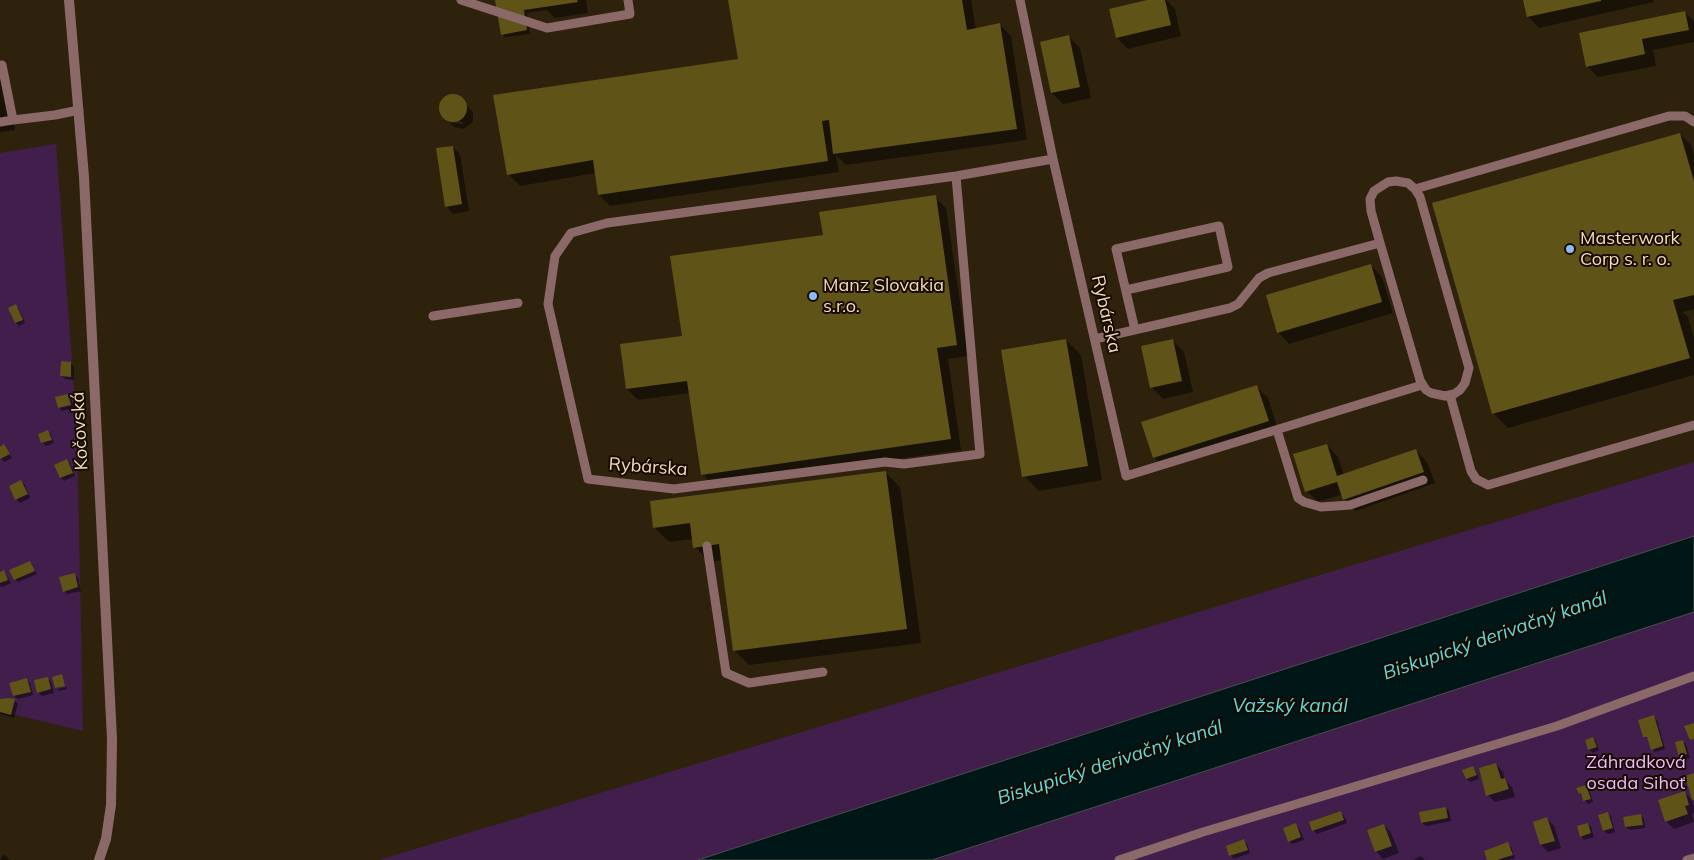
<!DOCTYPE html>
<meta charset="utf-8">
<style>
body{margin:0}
canvas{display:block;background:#2f220d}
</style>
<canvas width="1694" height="860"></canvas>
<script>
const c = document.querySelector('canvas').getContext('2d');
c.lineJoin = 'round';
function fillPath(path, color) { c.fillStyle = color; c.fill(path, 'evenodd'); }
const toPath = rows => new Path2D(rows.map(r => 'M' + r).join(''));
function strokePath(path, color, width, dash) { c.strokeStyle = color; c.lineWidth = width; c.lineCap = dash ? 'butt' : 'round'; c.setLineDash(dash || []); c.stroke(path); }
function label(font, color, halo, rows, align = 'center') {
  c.font = font + ' Mulish,sans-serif'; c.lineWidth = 4; c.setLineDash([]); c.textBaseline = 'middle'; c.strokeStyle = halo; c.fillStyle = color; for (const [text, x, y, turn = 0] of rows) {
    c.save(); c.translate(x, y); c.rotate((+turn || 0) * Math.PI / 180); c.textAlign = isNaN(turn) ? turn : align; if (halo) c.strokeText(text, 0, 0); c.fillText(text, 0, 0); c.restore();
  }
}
fillPath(toPath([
 [56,144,77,431,83,731,0,711,0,153],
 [1694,462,1694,536,698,860,379,860],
 [1694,612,1694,860,932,860,1691,613]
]), '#421e4d');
const water = toPath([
 [1694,536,1694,612,1691,613,932,860,698,860,1694,536]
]);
fillPath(water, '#011616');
strokePath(water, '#495148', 1);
fillPath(toPath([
 [497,0,586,0,588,13,555,18,547,10,527,13,530,34,505,37,502,34],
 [729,0,971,0,976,30,1000,25,1011,36,1027,140,846,165,836,155,839,172,610,206,599,195,596,173,520,186,509,175,739,60],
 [1153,0,1166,0,1175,9,1181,36,1128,49,1117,38],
 [1524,0,1653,0,1654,2,1539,28,1528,17],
 [1684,12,1694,21,1694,42,1653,50,1656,66,1598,77,1587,66],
 [1069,37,1080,48,1091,98,1063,104,1052,93],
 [0,62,6,69,15,130,0,132],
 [448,96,458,97,473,112,473,122,464,129,454,127,449,122,463,124,463,122,446,119,441,113,441,103],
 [1680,134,1691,145,1694,155,1694,309,1683,312,1688,317,1694,338,1694,375,1508,428,1493,413],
 [453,147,460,154,469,211,453,214,446,206],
 [935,197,946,208,968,356,948,359,961,450,713,485,702,474,690,393,638,400,627,389,621,345,683,337,824,236],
 [1371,265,1382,277,1393,313,1289,344,1278,332],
 [16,306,19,309,25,323,19,326,16,323,10,308],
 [1066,340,1081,355,1102,480,1039,491,1024,476],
 [1173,341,1184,352,1193,392,1163,399,1151,387],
 [71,363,74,367,74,380,65,379,61,376],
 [1257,387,1268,398,1279,432,1165,468,1154,457],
 [68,395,71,398,74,408,62,411,59,407],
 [48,432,51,435,54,443,46,446,43,443,40,435],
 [1327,445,1338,457,1344,475,1416,450,1427,462,1435,483,1356,511,1344,499,1343,494,1318,502,1307,491],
 [4,446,12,458,4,462,0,457,0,448],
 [67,460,70,464,75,476,64,481,61,478],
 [885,472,900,487,921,643,749,665,734,650,722,560,709,562,695,547,694,539,669,542,654,527],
 [21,482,25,485,30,498,20,503,16,499],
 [30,562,37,574,18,582,15,579],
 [4,571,11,583,2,587,0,586,0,573],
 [74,574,78,578,81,591,67,594,64,591],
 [47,678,51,682,54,693,42,696,38,692],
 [27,680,30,683,33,695,18,699,14,696],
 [67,687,67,689,59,691,57,689],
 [14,700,18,704,14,718,0,714,0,701],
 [1653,716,1657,720,1665,749,1655,752,1652,749,1649,740,1645,737],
 [1593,738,1596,741,1599,750,1593,753,1589,749],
 [1683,741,1686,744,1690,758,1684,759,1681,756],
 [1496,764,1503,772,1505,780,1512,787,1515,797,1495,802,1488,795],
 [1473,768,1476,771,1479,779,1470,782,1467,779],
 [1586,786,1589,789,1593,802,1588,804,1580,793],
 [1684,792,1692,800,1694,807,1694,813,1692,814,1694,822,1674,829,1666,821],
 [1446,808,1449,811,1451,821,1426,826,1422,823],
 [1341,813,1344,816,1347,823,1317,834,1313,830],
 [1608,813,1611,817,1615,832,1608,834,1604,831,1600,816],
 [1641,815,1644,819,1645,828,1630,830,1626,827],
 [1547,819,1554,826,1561,848,1548,852,1541,845],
 [1588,824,1591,827,1594,837,1584,840,1581,836],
 [1296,825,1299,828,1304,840,1292,844,1289,841],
 [1384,825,1391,833,1399,853,1383,859,1376,851],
 [1244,840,1247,844,1250,853,1234,859,1230,855],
 [1508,844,1511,847,1515,858,1509,860,1488,860],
 [4,854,10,860,0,860],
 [1421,856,1425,860,1414,860,1414,859]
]), '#0007');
fillPath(toPath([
 [495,0,577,0,578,2,524,10,527,30,501,35],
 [728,0,962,0,967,30,1000,23,1017,129,833,154,829,120,822,121,828,161,598,195,593,160,507,175,493,95,738,59],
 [1147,0,1165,0,1171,25,1116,38,1109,9],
 [1523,0,1601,0,1601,1,1527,17],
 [1685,11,1689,30,1642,39,1645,54,1586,67,1579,33],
 [1069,35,1080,87,1051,93,1040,42],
 '439 108a14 14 0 1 1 28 0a14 14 0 1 1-28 0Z',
 [1680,133,1694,181,1694,295,1673,300,1690,358,1492,414,1432,203],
 [453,146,462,204,445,207,436,148],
 [936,195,957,345,937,348,951,439,701,475,687,381,626,389,620,344,682,336,670,256,823,235,819,212],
 [1371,264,1382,302,1277,333,1266,295],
 [16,304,23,320,15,323,8,308],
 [1066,339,1088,466,1022,477,1001,350],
 [1173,339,1182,381,1150,388,1141,346],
 [61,361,71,362,71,377,60,376],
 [1257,385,1269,421,1153,458,1141,422],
 [68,394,71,405,58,408,55,397],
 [48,430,52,440,41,443,38,434],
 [4,444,10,454,0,459,0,447],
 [1327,444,1337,476,1416,449,1424,472,1343,500,1337,482,1305,492,1293,454],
 [67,459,73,473,60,478,54,465],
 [886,471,907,629,733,651,719,544,693,548,690,523,653,528,650,501],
 [21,480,28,494,15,500,9,486],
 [30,561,35,571,14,580,9,570],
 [4,570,8,580,0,583,0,572],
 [75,573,78,587,63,592,59,577],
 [62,674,65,686,55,688,52,677],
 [48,677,51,689,37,693,34,680],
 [27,678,31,692,13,696,9,683],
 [9,698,15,699,11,715,0,712,0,699],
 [1654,715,1663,746,1651,750,1647,737,1643,737,1638,720],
 [1694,723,1694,739,1690,740,1684,726],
 [1593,737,1597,747,1588,750,1585,740],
 [1683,740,1687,754,1679,757,1675,742],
 [1496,763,1501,779,1505,778,1509,789,1486,796,1479,768],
 [1473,766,1477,775,1466,779,1462,770],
 [1694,773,1694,800,1692,800,1685,776],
 [1586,785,1591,799,1583,801,1581,793,1579,794,1576,788],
 [1685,791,1689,805,1685,806,1688,814,1665,822,1658,800],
 [1446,807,1448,818,1421,823,1419,812],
 [1341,811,1344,820,1312,831,1309,822],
 [1608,812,1613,828,1603,831,1598,815],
 [1641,814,1643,825,1625,827,1623,817],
 [1547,817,1555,841,1540,845,1533,822],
 [1296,823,1301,837,1288,842,1283,828],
 [1588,823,1591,833,1580,837,1577,826],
 [1384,824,1392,846,1375,852,1367,830],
 [1244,839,1248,850,1229,856,1226,846],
 [1508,842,1513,855,1497,860,1487,860,1484,851]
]), '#5f5317');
strokePath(toPath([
 [461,0,547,28,630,14,628,0],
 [1020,0,1053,159,1126,476,1422,385],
 [2,65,13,120,55,115,79,110],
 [0,122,13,120],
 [956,176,980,454,904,464,885,462,674,489,588,479,548,304,555,256,571,233,607,223,956,176,1053,159],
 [1415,189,1669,116,1685,116,1694,122],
 [1126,290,1228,267,1219,226,1116,249,1135,330],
 [433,316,518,303],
 [1095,339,1230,308,1238,304,1259,278,1268,273,1380,243,1420,380,1426,390,1431,393,1445,396,1454,394,1460,390,1465,383,1469,368,1420,197,1415,189,1408,183,1396,181,1388,182,1374,191,1370,199,1371,211,1380,243],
 [1450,395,1471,471,1476,479,1488,485,1694,425],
 [1277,430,1298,498,1304,502,1321,507,1350,505,1423,480],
 [707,546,726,673,749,683,823,672],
 [1119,860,1203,832,1557,726,1694,676],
 [1687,860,1694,858]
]), '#8c6969', 9);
strokePath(toPath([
 [69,0,84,177,112,739,111,805,106,839,99,860]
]), '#8c6969', 10);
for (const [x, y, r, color] of [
 [1570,249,5,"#8cb9fc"],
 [813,296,5,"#8cb9fc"]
]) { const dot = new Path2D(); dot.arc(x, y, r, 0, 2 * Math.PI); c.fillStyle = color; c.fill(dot); strokePath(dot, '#170b00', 2); }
label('18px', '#f2dcbb', '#170b00', [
 ["Masterwork",1580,239],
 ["Corp s. r. o.",1580,260],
 ["Manz Slovakia",823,286],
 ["s.r.o.",823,307]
], 'left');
label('18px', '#f2dcbb', '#170b00', [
 ["Rybárska",1106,314,77],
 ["Kočovská",80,431,-93],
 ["Rybárska",648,467,4]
]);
label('18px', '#eebafd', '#170b00', [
 ["Záhradková",1636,763],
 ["osada Sihoť",1636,784]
]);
label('italic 19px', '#62d9dd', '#170b00', [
 ["Biskupický derivačný kanál",1495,636,-19],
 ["Važský kanál",1290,706],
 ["Biskupický derivačný kanál",1110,763,-18]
]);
</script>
